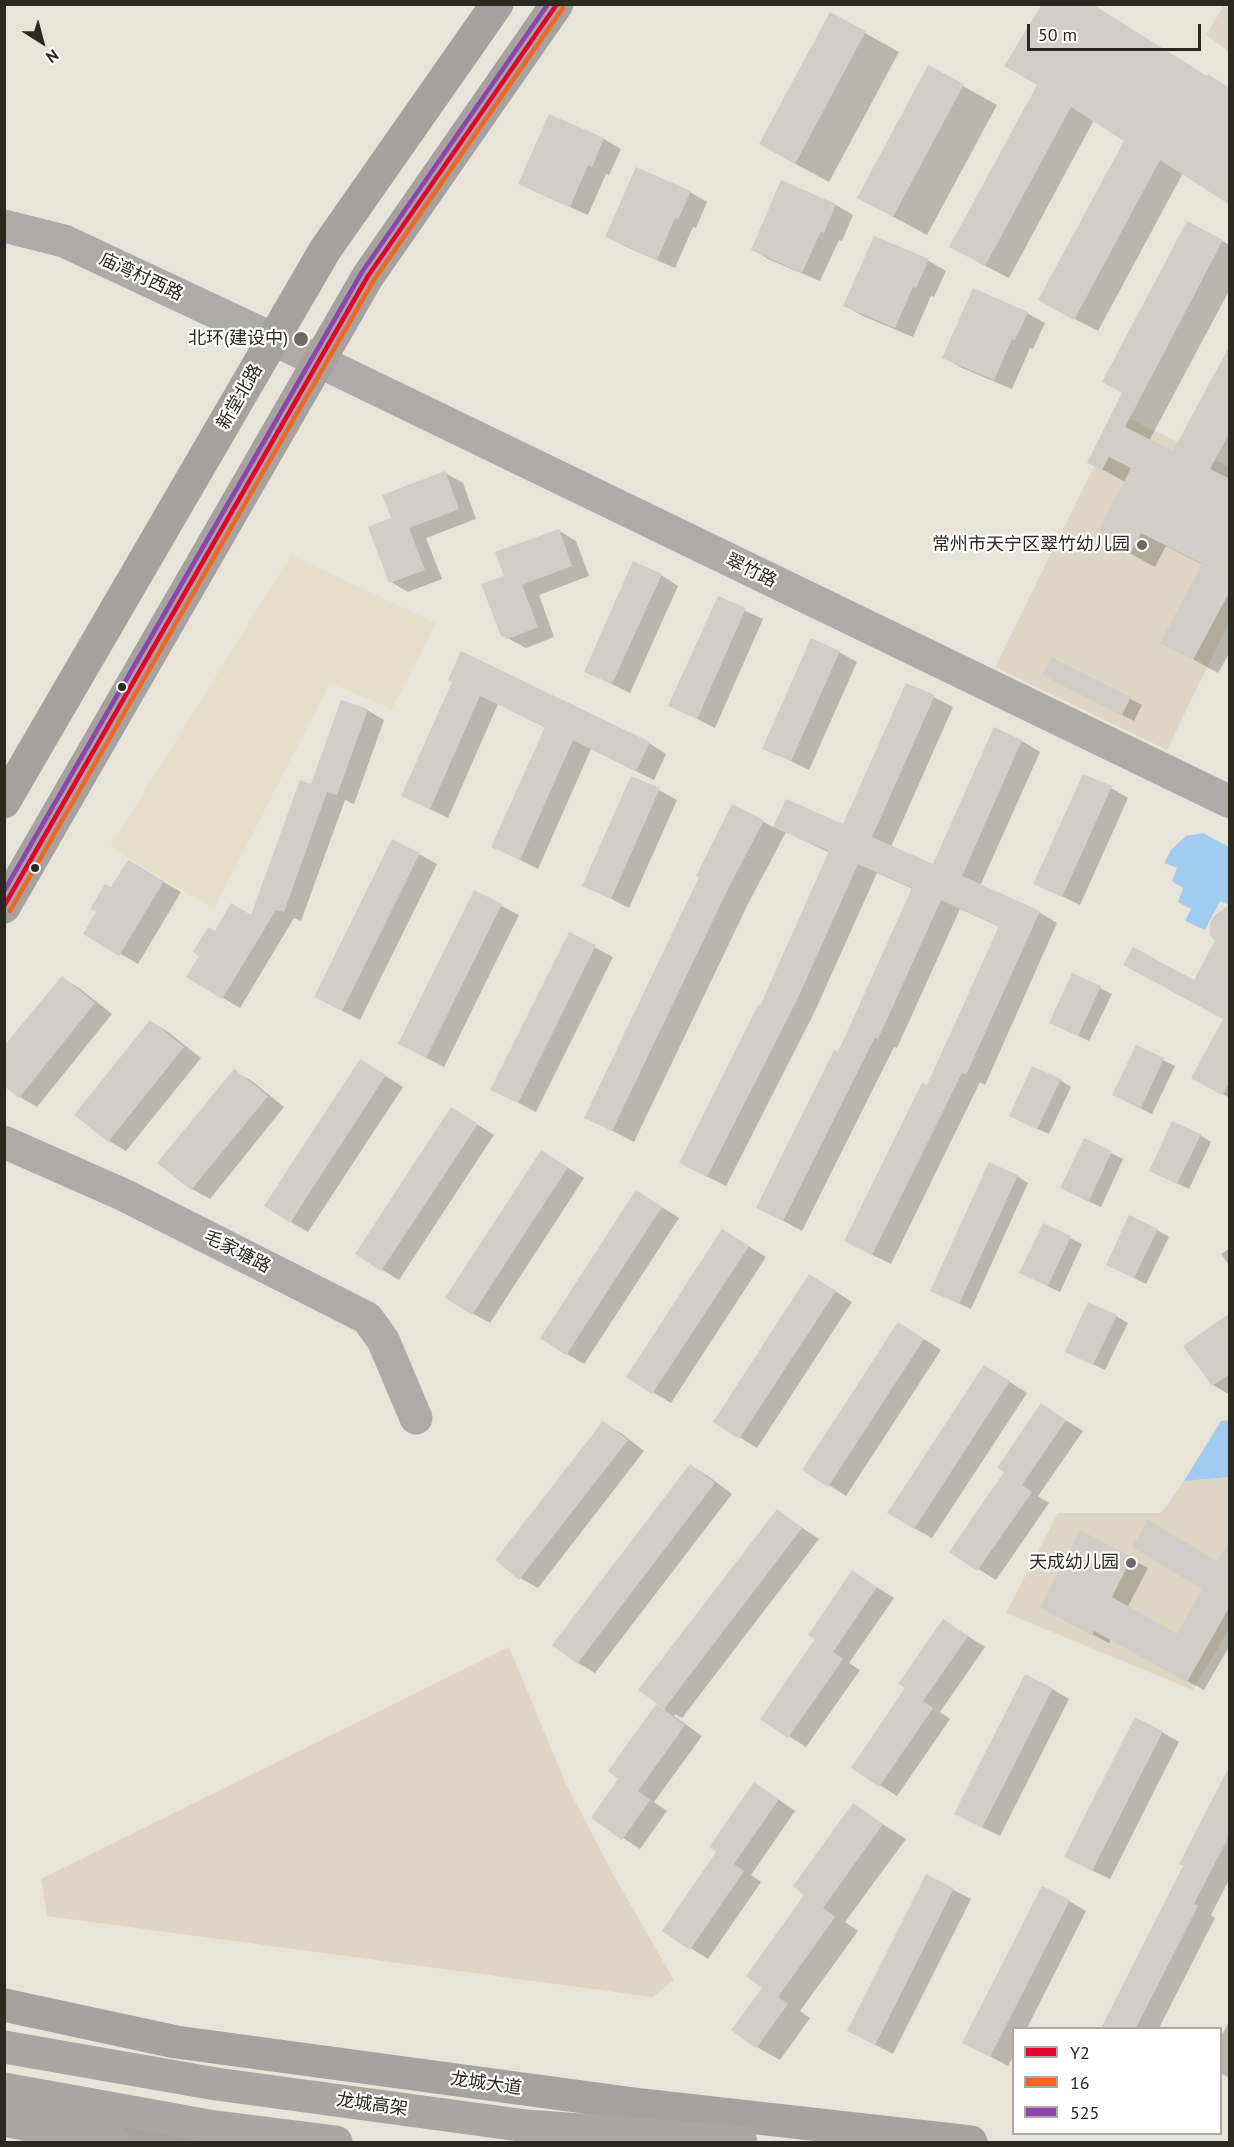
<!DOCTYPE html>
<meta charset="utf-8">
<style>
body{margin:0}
#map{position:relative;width:1234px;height:2147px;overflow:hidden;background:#e9e4d9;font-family:"PT Sans",sans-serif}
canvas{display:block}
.frame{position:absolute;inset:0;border:6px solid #2b2820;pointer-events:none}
.legend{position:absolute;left:1012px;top:2027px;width:210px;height:108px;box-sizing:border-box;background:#fff;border:2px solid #aaa9a6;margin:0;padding:8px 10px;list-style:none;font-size:18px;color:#2b2820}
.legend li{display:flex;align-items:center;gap:12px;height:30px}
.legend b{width:30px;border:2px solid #aaa9a6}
.north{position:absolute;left:12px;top:12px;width:60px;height:60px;-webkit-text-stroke:4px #fff;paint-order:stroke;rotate:144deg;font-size:16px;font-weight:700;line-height:24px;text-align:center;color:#2b2820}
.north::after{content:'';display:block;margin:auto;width:21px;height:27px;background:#2b2820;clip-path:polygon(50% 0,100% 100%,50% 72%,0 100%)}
.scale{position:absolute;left:1027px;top:24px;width:174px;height:27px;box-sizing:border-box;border:3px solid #2b2820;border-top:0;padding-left:8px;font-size:18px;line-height:21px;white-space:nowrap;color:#2b2820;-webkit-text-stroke:4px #fff;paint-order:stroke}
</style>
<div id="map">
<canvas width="1234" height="2147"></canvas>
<div class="frame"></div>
<ul class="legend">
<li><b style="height:8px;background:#e4002b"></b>Y2</li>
<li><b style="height:8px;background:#f26522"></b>16</li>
<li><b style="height:8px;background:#8e44ad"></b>525</li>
</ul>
<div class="north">N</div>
<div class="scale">50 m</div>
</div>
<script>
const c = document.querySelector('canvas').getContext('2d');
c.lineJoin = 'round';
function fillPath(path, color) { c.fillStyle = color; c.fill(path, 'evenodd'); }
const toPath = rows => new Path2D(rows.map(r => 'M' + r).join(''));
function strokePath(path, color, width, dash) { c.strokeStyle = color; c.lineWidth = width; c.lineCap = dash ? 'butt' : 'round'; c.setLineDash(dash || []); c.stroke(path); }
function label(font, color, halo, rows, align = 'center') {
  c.font = font + ' "PT Sans","Noto Sans SC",sans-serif'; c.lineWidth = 4.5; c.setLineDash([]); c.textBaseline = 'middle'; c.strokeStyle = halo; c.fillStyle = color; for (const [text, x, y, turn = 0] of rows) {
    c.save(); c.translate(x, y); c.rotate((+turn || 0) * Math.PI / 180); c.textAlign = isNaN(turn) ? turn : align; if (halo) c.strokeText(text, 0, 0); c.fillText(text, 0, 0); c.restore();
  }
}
fillPath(toPath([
 [291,555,436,623,392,709,330,683,214,909,110,847]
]), '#e7dfca');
fillPath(toPath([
 [509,1647,565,1782,614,1876,674,1980,653,1997,47,1916,41,1879]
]), '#dfd4c6');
fillPath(toPath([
 [1224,5,1229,5,1229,51,1206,35],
 [1120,414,1229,467,1229,622,1167,750,995,667],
 [1229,1477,1229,1629,1193,1690,1006,1613,1058,1513,1161,1513,1184,1481]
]), '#dfd5c5');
fillPath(toPath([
 [1203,833,1229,847,1229,905,1220,901,1205,930,1185,921,1191,909,1178,902,1183,888,1172,881,1177,868,1164,863,1171,850,1186,836],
 [1229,1420,1229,1477,1184,1481,1221,1421]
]), '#a2ccef');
fillPath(toPath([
 [831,14,899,52,829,182,794,163],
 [929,67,997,105,927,235,892,216],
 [1208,77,1183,173,1098,331,1063,313,1126,140,1094,120,1009,278,974,260,1039,85],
 [550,116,604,139,621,149,609,175,606,174,588,215,538,193,520,183],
 [782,182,836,205,853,215,842,241,839,240,820,281,770,260,753,250],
 [690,192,707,202,696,228,693,227,675,268,624,246,607,236],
 [1188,223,1230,245,1230,289,1149,441,1174,453,1230,348,1230,652,1218,673,1187,656,1203,565,1166,546,1155,567,1098,536,1125,482,1089,462,1123,393],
 [875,238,929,261,946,271,934,297,931,296,913,337,863,316,845,306],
 [1027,313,1045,323,1033,349,1030,348,1012,389,962,368,944,358],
 [445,473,463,483,476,519,426,538,442,579,408,592,391,582,393,519],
 [558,530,576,541,589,576,539,595,554,637,526,648,502,635,506,576],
 [661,575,678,586,630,693,585,671],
 [718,598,763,619,715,728,670,705],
 [839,652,857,662,809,770,764,748],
 [1052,659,1142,705,1134,721,1055,681],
 [454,682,649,743,666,754,654,780,591,749,538,869,493,846,546,728,498,704,448,818,403,796],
 [934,697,953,707,891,847,934,866,1022,741,1040,752,980,886,1039,912,1057,923,985,1085,980,1082,891,1264,864,1251,928,1088,1000,927,960,909,897,1048,894,1047,802,1231,758,1207,839,1054,913,889,877,873,815,1011,726,1186,700,1173,760,1008,830,853,786,832,748,904,634,1142,586,1117,733,806,775,828,844,826],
 [367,710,384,720,354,804,345,800,301,921,294,918,240,1008,188,977,215,933,252,917,312,785],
 [1111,788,1128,798,1080,905,1035,883],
 [659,790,677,800,629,908,584,885],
 [419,854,437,864,360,1020,333,1006],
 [129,862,181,892,138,964,85,933],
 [475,892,519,915,444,1067,400,1044],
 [1230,912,1230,1098,1209,1087,1225,1019,1195,982,1217,941],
 [569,934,613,957,536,1112,492,1089],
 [1073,975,1112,994,1089,1041,1051,1023],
 [62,978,79,988,112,1014,37,1107,20,1097],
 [151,1022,168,1032,201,1058,126,1151,109,1141],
 [1136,1047,1175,1066,1152,1114,1125,1101],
 [234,1071,252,1081,284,1107,210,1199,192,1189,159,1163],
 [378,1071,403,1087,308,1232,291,1222],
 [1060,1080,1071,1087,1049,1134,1022,1122],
 [469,1119,494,1135,399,1280,357,1254],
 [1200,1135,1211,1142,1189,1189,1162,1176],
 [1085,1140,1123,1159,1101,1207,1073,1194],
 [559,1162,584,1178,490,1323,472,1313],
 [1017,1176,1028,1183,971,1309,944,1296],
 [654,1202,679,1218,584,1364,567,1354],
 [1044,1225,1082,1244,1060,1292,1033,1279],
 [1157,1230,1169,1237,1146,1284,1108,1265],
 [740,1241,766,1257,671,1403,628,1377],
 [1230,1248,1230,1266,1221,1254],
 [827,1286,852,1302,757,1448,715,1422],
 [1230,1315,1230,1395,1213,1385,1185,1346],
 [1116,1316,1128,1323,1105,1370,1078,1357],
 [916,1334,941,1350,846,1496,804,1469],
 [1002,1377,1027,1393,932,1538,914,1528],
 [1042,1405,1083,1431,1038,1496,1049,1503,996,1580,951,1552,1006,1472],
 [603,1423,621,1433,644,1451,538,1588,520,1578],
 [691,1466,708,1476,732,1494,595,1673,578,1663],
 [777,1511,819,1539,682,1718,675,1714,674,1716,702,1736,654,1802,667,1811,640,1849,593,1818,665,1709,641,1690],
 [1081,1532,1148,1568,1127,1608,1178,1636,1218,1563,1230,1557,1230,1645,1204,1690,1111,1639,1109,1643,1058,1617],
 [853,1572,894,1598,849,1663,860,1670,806,1747,762,1719,817,1639],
 [960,1631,985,1647,940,1712,950,1719,897,1796,853,1768],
 [1052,1689,1069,1699,1000,1836,973,1823],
 [1162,1732,1179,1742,1110,1879,1083,1866],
 [1230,1768,1230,1878,1211,1915,1215,1918,1159,2028,1103,2028,1185,1866],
 [771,1794,795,1811,751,1875,761,1882,708,1959,664,1931],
 [853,1805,906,1839,845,1922,858,1931,800,2011,810,2018,780,2060,757,2047,764,1987,806,1895],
 [927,1876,971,1899,893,2054,849,2031],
 [1069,1901,1086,1911,1027,2028,1014,2028,1014,2055,1008,2066,982,2052],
 [1230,2020,1230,2078,1220,2073,1220,2038]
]), '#0003');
fillPath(toPath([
 [1042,4,1092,4,1207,76,1208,74,1230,88,1230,205,1160,160,1074,320,1038,300,1124,141,1071,107,985,266,949,247,1037,85,1004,66],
 [830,12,866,31,795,164,759,144],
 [928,65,964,84,893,217,857,198],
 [549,114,604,138,592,167,588,165,570,207,518,184],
 [636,167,691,191,678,220,675,218,657,260,605,237],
 [781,180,836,204,824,233,821,231,802,273,751,250],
 [1187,221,1223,240,1125,427,1173,451,1230,345,1230,432,1210,469,1230,479,1230,591,1193,660,1160,643,1202,564,1141,533,1130,554,1096,537,1131,468,1109,457,1102,470,1087,463,1122,393,1102,382],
 [874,236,929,259,916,288,913,287,895,328,843,306],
 [973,288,1028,312,1015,340,1012,339,994,380,942,358],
 [445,471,459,509,409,528,425,570,389,583,368,527,391,518,382,495],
 [559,529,572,566,522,585,538,627,508,639,501,636,481,584,504,576,495,552],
 [633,561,662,574,612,684,584,672],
 [718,596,746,608,697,719,668,706],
 [811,638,840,651,791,761,762,749],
 [461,651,650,742,636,771,573,740,520,860,491,847,545,727,480,696,430,809,401,796,452,682,448,680],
 [1051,657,1131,697,1122,715,1042,675],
 [906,683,935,695,872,837,933,864,994,727,1022,740,962,876,1040,911,966,1075,962,1073,872,1255,844,1241,922,1083,927,1085,999,926,941,900,878,1039,875,1037,783,1221,756,1208,834,1050,838,1052,912,888,858,864,797,1000,707,1177,679,1163,758,1005,760,1006,829,851,773,827,786,799,843,824],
 [341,700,368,709,337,795,327,792,284,912,276,910,222,999,186,977,199,956,193,952,208,927,215,931,231,903,251,915,300,780,311,784],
 [1083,774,1112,786,1062,897,1033,884],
 [631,776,660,788,611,899,582,886],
 [732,804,764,820,727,891,612,1131,584,1118,699,877,696,876],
 [392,839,420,853,342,1011,314,997],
 [128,860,164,881,119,956,83,934,96,912,90,909,105,884,111,887],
 [474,890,502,904,426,1058,398,1044],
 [1230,904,1230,1082,1222,1095,1191,1078,1223,1019,1123,965,1133,947,1194,980,1215,941,1210,935,1210,923,1213,917],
 [569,932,596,945,518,1103,490,1090],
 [1072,973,1101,986,1078,1036,1049,1023],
 [62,976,95,1003,19,1098,4,1086,4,1046],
 [150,1020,184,1047,108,1142,74,1115],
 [1136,1045,1164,1058,1141,1108,1112,1095],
 [360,1059,386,1075,290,1223,264,1206],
 [1032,1066,1061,1079,1037,1129,1009,1116],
 [234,1069,268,1096,191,1190,157,1163],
 [451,1107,478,1124,381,1271,355,1254],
 [1172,1121,1201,1134,1177,1184,1149,1171],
 [1084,1138,1112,1151,1089,1201,1060,1188],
 [541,1150,568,1167,472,1315,445,1298],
 [989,1162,1018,1175,959,1304,930,1291],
 [636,1190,662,1207,566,1355,540,1338],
 [1129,1215,1158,1229,1134,1278,1106,1265],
 [1043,1223,1071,1236,1048,1286,1019,1273],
 [722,1229,749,1246,652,1394,626,1377],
 [809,1274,836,1291,739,1439,713,1422],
 [1088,1302,1117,1315,1093,1365,1065,1352],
 [1230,1313,1230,1374,1212,1386,1183,1346],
 [898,1322,924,1339,828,1487,802,1470],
 [984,1365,1010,1381,914,1529,887,1513],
 [1041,1403,1066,1420,1022,1485,1032,1492,977,1571,949,1552,1004,1472,997,1468],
 [603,1421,628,1440,519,1580,495,1560],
 [690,1464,715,1483,577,1664,552,1645],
 [777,1509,802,1528,664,1709,638,1690],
 [1148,1520,1217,1561,1230,1539,1230,1606,1187,1682,1094,1631,1092,1635,1040,1608,1080,1530,1132,1557,1112,1597,1177,1634,1202,1589,1132,1547],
 [852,1570,877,1587,833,1652,843,1659,788,1738,760,1719,815,1639,808,1635],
 [943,1619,968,1636,923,1701,933,1708,879,1787,851,1768,905,1688,898,1684],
 [1025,1674,1053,1688,982,1828,954,1814],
 [656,1704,685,1725,638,1791,650,1800,622,1840,591,1818,618,1779,608,1771],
 [1135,1717,1163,1731,1092,1871,1064,1857],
 [1230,1765,1230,1834,1194,1904,1198,1906,1136,2028,1101,2028,1183,1866,1179,1864],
 [754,1782,779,1799,734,1864,744,1871,690,1950,662,1931,716,1852,709,1847],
 [853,1803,883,1824,823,1908,835,1917,778,1997,788,2004,756,2048,731,2030,762,1988,746,1976,804,1895,793,1886],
 [926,1874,954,1888,875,2045,847,2031],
 [1042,1886,1070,1900,990,2057,962,2043]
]), '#d3cdc7');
strokePath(toPath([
 [4,226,64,241,273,339,1230,802],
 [4,1142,124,1195,367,1318,383,1340,416,1418]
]), '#aeaaa9', 33);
strokePath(toPath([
 [4,802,325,250,497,4],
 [4,907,368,276,557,4],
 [4,2005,176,2042,642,2105,971,2142],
 [80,2123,188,2142]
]), '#a6a29f', 33);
strokePath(toPath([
 [4,2047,216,2084,527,2126,741,2142],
 [4,2089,209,2126,336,2142],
 [4,2120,113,2142]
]), '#aba6a2', 33);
strokePath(toPath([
 [4,906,368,276,557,4]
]), '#e4002b', 4.5);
strokePath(toPath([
 [10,911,374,280,563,8]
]), '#f26522', 4.5);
strokePath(toPath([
 [4,891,362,272,548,4]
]), '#8e44ad', 4.5);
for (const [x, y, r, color] of [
 [301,339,8,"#6e6a61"],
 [1142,545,6,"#6e6a61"],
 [122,687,5,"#2b2820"],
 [35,868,5,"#2b2820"],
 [1131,1563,6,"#6e6a61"]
]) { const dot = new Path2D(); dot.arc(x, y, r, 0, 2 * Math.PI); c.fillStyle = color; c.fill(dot); strokePath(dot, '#fff', 2); }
label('18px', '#2b2820', '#fff', [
 ["庙湾村西路",141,277,25],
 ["新堂北路",240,397,-60],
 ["翠竹路",751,571,26],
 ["毛家塘路",237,1252,27],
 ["龙城大道",486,2084,8],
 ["龙城高架",372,2105,8]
]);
label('18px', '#2b2820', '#fff', [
 ["北环(建设中)",288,339],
 ["常州市天宁区翠竹幼儿园",1130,545],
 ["天成幼儿园",1119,1563]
], 'right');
</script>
